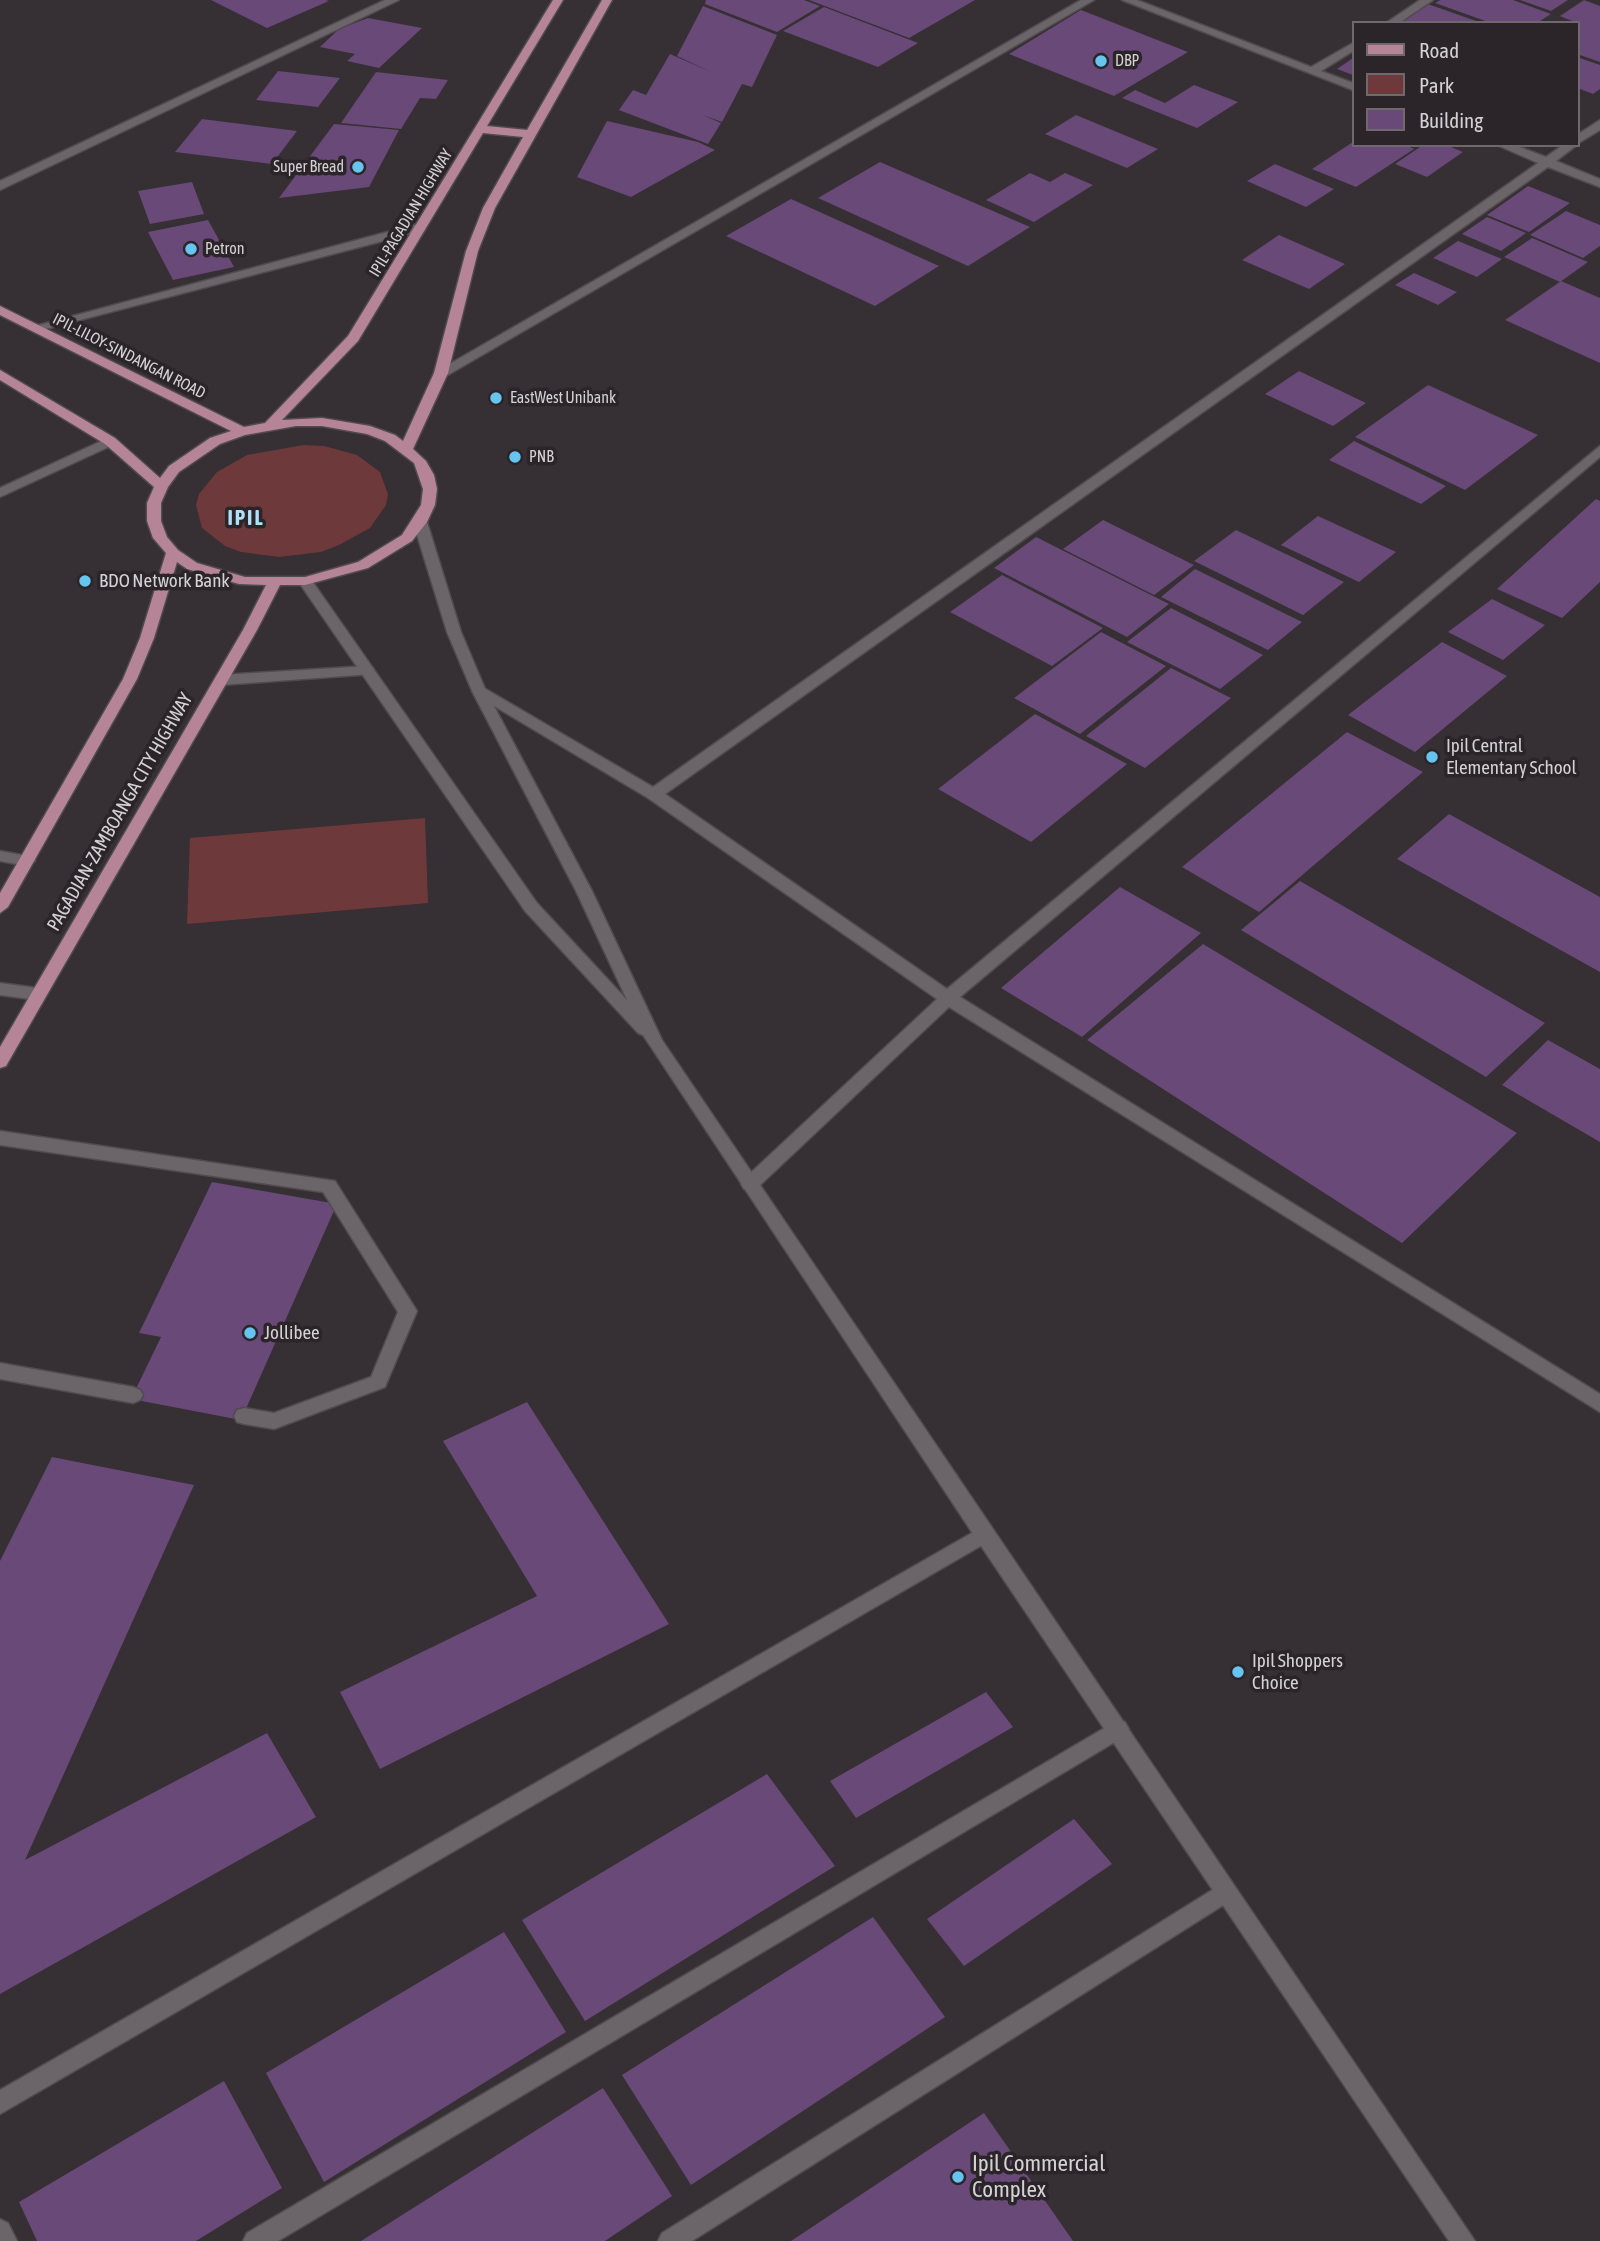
<!DOCTYPE html>
<style>
body{margin:0}
#map{position:relative;width:1600px;height:2241px;overflow:hidden;background:#362f34;font-family:"Asap Condensed",sans-serif}
canvas{display:block}
.legend{position:absolute;left:1352px;top:21px;width:228px;height:126px;box-sizing:border-box;background:#2b252a;border:2px solid #6f696e;margin:0;padding:9px 12px;list-style:none;font-size:21px;color:#d4d0d3}
.legend li{display:flex;align-items:center;gap:14px;height:35px}
.legend b{width:35px;border:2px solid #6f696e}
</style>
<div id="map">
<canvas width="1600" height="2241"></canvas>
<ul class="legend">
<li><b style="height:9px;background:#b58497"></b>Road</li>
<li><b style="height:19px;background:#6e393b"></b>Park</li>
<li><b style="height:19px;background:#684977"></b>Building</li>
</ul>
</div>
<script>
const c = document.querySelector('canvas').getContext('2d');
c.lineJoin = 'round';
function fillPath(path, color) { c.fillStyle = color; c.fill(path, 'evenodd'); }
const toPath = rows => new Path2D(rows.map(r => 'M' + r).join(''));
function strokePath(path, color, width, dash) { c.strokeStyle = color; c.lineWidth = width; c.lineCap = dash ? 'butt' : 'round'; c.setLineDash(dash || []); c.stroke(path); }
function label(font, color, halo, rows, align = 'center') {
  c.font = font + ' "Asap Condensed",sans-serif'; c.lineWidth = 7; c.setLineDash([]); c.textBaseline = 'middle'; c.strokeStyle = halo; c.fillStyle = color; for (const [text, x, y, turn = 0] of rows) {
    c.save(); c.translate(x, y); c.rotate((+turn || 0) * Math.PI / 180); c.textAlign = isNaN(turn) ? turn : align; if (halo) c.strokeText(text, 0, 0); c.fillText(text, 0, 0); c.restore();
  }
}
fillPath(toPath([
 [304,445,324,446,357,455,380,472,388,494,386,505,370,528,339,545,321,552,279,557,241,552,225,546,202,528,196,505,199,494,217,472,247,455],
 [425,818,428,903,187,924,190,838]
]), '#6e393b');
fillPath(toPath([
 [211,0,326,0,329,1,267,28],
 [706,0,804,0,820,6,777,32,705,4],
 [809,0,975,0,909,38],
 [1440,0,1513,0,1551,14,1537,23,1491,23,1435,3],
 [1520,0,1568,0,1551,11],
 [1584,0,1600,6,1600,62,1577,54,1577,23,1560,16],
 [1425,3,1479,22,1397,21],
 [703,6,777,35,752,87,742,84,722,122,703,115,721,123,708,144,619,110,633,90,646,95,670,54,711,72,677,56],
 [824,7,918,43,878,67,783,31],
 [1081,10,1188,52,1114,96,1009,54],
 [368,18,422,28,379,68,347,61,355,54,320,47,339,29],
 [1577,57,1600,65,1600,89,1593,94,1580,89,1577,91],
 [1353,58,1353,75,1337,69],
 [278,71,340,78,318,107,256,100],
 [376,72,448,80,436,99,420,98,401,129,341,123],
 [1194,85,1238,102,1197,128,1122,98,1135,90,1165,103],
 [1076,115,1158,149,1127,168,1045,134],
 [202,119,297,131,272,164,175,152],
 [607,121,698,142,715,150,631,197,577,177],
 [334,124,399,130,369,187,279,198],
 [1353,142,1353,145,1406,145,1414,149,1356,187,1312,169],
 [1423,145,1446,145,1463,152,1427,177,1395,164],
 [880,162,1030,227,968,266,818,198],
 [1275,164,1334,189,1306,207,1247,181],
 [1030,173,1050,182,1065,173,1093,185,1034,222,986,200],
 [192,182,204,214,150,224,138,191],
 [1528,186,1570,203,1529,232,1487,215],
 [791,199,939,266,875,306,726,236],
 [1566,211,1600,225,1600,246,1583,258,1530,235],
 [1487,217,1526,233,1501,251,1462,234],
 [208,220,234,267,173,280,148,232],
 [1279,235,1345,264,1309,289,1242,260],
 [1532,238,1588,262,1560,282,1504,257],
 [1458,241,1502,259,1477,277,1433,258],
 [1414,273,1457,292,1438,305,1395,285],
 [1561,281,1600,298,1600,363,1505,320],
 [1299,371,1366,403,1333,426,1265,394],
 [1428,385,1538,435,1465,490,1355,437],
 [1354,441,1446,486,1421,504,1329,460],
 [1596,499,1600,501,1600,582,1562,618,1497,589],
 [1318,516,1396,552,1359,582,1281,545],
 [1103,520,1194,565,1154,595,1063,549],
 [1236,530,1344,582,1303,615,1194,561],
 [1036,537,1169,604,1127,637,994,568],
 [1195,569,1302,622,1268,650,1161,597],
 [1002,575,1103,628,1052,666,950,612],
 [1492,599,1545,625,1503,660,1448,632],
 [1171,608,1263,655,1220,689,1127,642],
 [1101,632,1166,666,1080,734,1014,698],
 [1442,642,1507,676,1415,752,1348,715],
 [1171,668,1231,698,1145,768,1086,736],
 [1035,714,1127,764,1031,842,938,789],
 [1347,732,1423,772,1259,912,1182,867],
 [1449,814,1600,897,1600,972,1397,859],
 [1300,881,1545,1023,1486,1077,1241,930],
 [1120,887,1201,933,1082,1037,1001,988],
 [1203,944,1517,1133,1402,1243,1087,1040],
 [1548,1040,1600,1069,1600,1142,1502,1085],
 [212,1182,337,1204,241,1420,131,1399,161,1337,139,1333],
 [527,1402,669,1624,380,1769,340,1692,537,1596,443,1441],
 [52,1457,194,1485,25,1860,267,1733,316,1817,0,1994,0,1561],
 [986,1692,1013,1727,856,1818,830,1781],
 [767,1774,835,1866,585,2021,522,1920],
 [1074,1819,1112,1864,964,1966,927,1919],
 [873,1917,945,2017,691,2185,622,2075],
 [504,1932,566,2032,324,2182,266,2073],
 [224,2081,282,2188,196,2241,37,2241,19,2202],
 [603,2088,672,2196,605,2241,361,2241],
 [984,2113,1073,2241,791,2241]
]), '#684977');
const service = toPath([
 [421,223,425,224,425,230,34,332,28,328,421,223],
 [368,666,373,668,373,674,221,685,214,680,221,675,368,666],
 [0,851,33,857,35,861,27,866,0,861,0,851],
 [0,983,37,988,45,994,37,1000,0,995,0,983],
 [0,1131,335,1181,417,1311,385,1387,274,1429,244,1424,237,1422,234,1416,237,1410,244,1408,274,1413,371,1377,398,1312,323,1192,0,1145,0,1131],
 [0,1363,133,1387,140,1390,143,1395,140,1400,133,1403,0,1379,0,1363],
 [984,1526,991,1528,994,1534,991,1540,0,2114,0,2090,984,1526],
 [1118,1720,1125,1722,1129,1729,1125,1736,278,2241,243,2241,247,2233,1118,1720],
 [1225,1882,1233,1885,1236,1892,1233,1899,692,2241,658,2241,662,2233,1225,1882],
 [0,2219,8,2223,17,2241,0,2241,0,2219]
]);
const minor = toPath([
 [385,0,399,0,0,190,0,181,385,0],
 [1081,0,1094,0,446,376,436,376,434,373,1081,0],
 [1122,0,1137,0,1311,67,1353,43,1353,51,1321,71,1353,83,1353,90,1122,0],
 [1420,0,1433,0,1399,23,1386,23,1420,0],
 [1600,120,1600,130,1577,144,1577,135,1600,120],
 [1497,145,1514,145,1546,157,1563,145,1577,145,1556,161,1600,179,1600,187,1548,167,665,794,947,989,1600,446,1600,457,960,997,1600,1394,1600,1412,949,1007,756,1189,744,1189,741,1184,744,1179,937,999,648,798,474,694,472,691,474,688,484,688,653,787,1538,163,1497,145],
 [110,437,117,441,115,444,0,497,0,488,110,437]
]);
const tertiary = toPath([
 [420,518,427,522,461,632,486,691,592,891,662,1040,1475,2241,1449,2241,977,1540,643,1035,638,1033,525,911,298,581,305,577,310,578,537,903,627,1000,576,891,472,691,447,632,413,522,420,518]
]);
const primary = toPath([
 [553,0,563,0,487,126,527,130,602,0,612,0,495,208,478,251,448,373,413,449,426,461,434,475,437,489,435,505,427,522,412,541,368,568,305,585,280,585,257,630,6,1066,0,1068,0,1047,243,630,266,585,239,584,187,569,177,562,154,638,137,679,8,907,0,913,0,893,123,679,140,638,166,553,153,538,147,521,147,503,154,487,105,444,0,380,0,370,115,438,160,478,169,466,210,438,231,431,0,315,0,306,244,427,265,423,348,336,553,0],
 [483,133,523,137,483,208,466,251,434,373,403,441,395,435,370,426,322,418,282,420,358,341,483,133],
 [296,426,322,426,367,434,385,441,414,463,423,489,421,505,402,535,358,562,305,577,245,577,197,563,178,550,167,537,161,521,161,503,168,487,179,472,220,444,245,435,296,426]
]);
strokePath(service, '#504b4f', 3);
strokePath(minor, '#504b4f', 3);
strokePath(tertiary, '#504b4f', 3);
strokePath(primary, '#504b4f', 3);
fillPath(service, '#6b6469');
fillPath(minor, '#6b6469');
fillPath(tertiary, '#6b6469');
fillPath(primary, '#b58497');
for (const [x, y, r, color] of [
 [1101,61,7,"#66c4ef"],
 [358,167,7,"#66c4ef"],
 [191,249,7,"#66c4ef"],
 [496,398,7,"#66c4ef"],
 [515,457,7,"#66c4ef"],
 [85,581,7,"#66c4ef"],
 [1432,757,7,"#66c4ef"],
 [250,1333,7,"#66c4ef"],
 [1238,1672,7,"#66c4ef"],
 [958,2177,7,"#66c4ef"]
]) { const dot = new Path2D(); dot.arc(x, y, r, 0, 2 * Math.PI); c.fillStyle = color; c.fill(dot); strokePath(dot, '#2b252a', 2.5); }
label('16px', '#d4d0d3', '#2b252a', [
 ["DBP",1115,61],
 ["Super Bread",344,167,"right"],
 ["Petron",205,249],
 ["EastWest Unibank",510,398],
 ["PNB",529,457]
], 'left');
label('16px', '#d4d0d3', '#2b252a', [
 ["IPIL-PAGADIAN HIGHWAY",411,213,-59],
 ["IPIL-LILOY-SINDANGAN ROAD",129,356,27]
]);
label('19px', '#d4d0d3', '#2b252a', [
 ["BDO Network Bank",99,581],
 ["Ipil Central",1446,746],
 ["Elementary School",1446,768],
 ["Jollibee",264,1333],
 ["Ipil Shoppers",1252,1661],
 ["Choice",1252,1683]
], 'left');
label('19px', '#d4d0d3', '#2b252a', [
 ["PAGADIAN-ZAMBOANGA CITY HIGHWAY",120,812,-60]
]);
c.letterSpacing = '2px';
label('bold 21px', '#b1e1f9', '#2b252a', [
 ["IPIL",246,518]
]);
c.letterSpacing = '0px';
label('23px', '#d4d0d3', '#2b252a', [
 ["Ipil Commercial",972,2164],
 ["Complex",972,2190]
], 'left');
</script>
